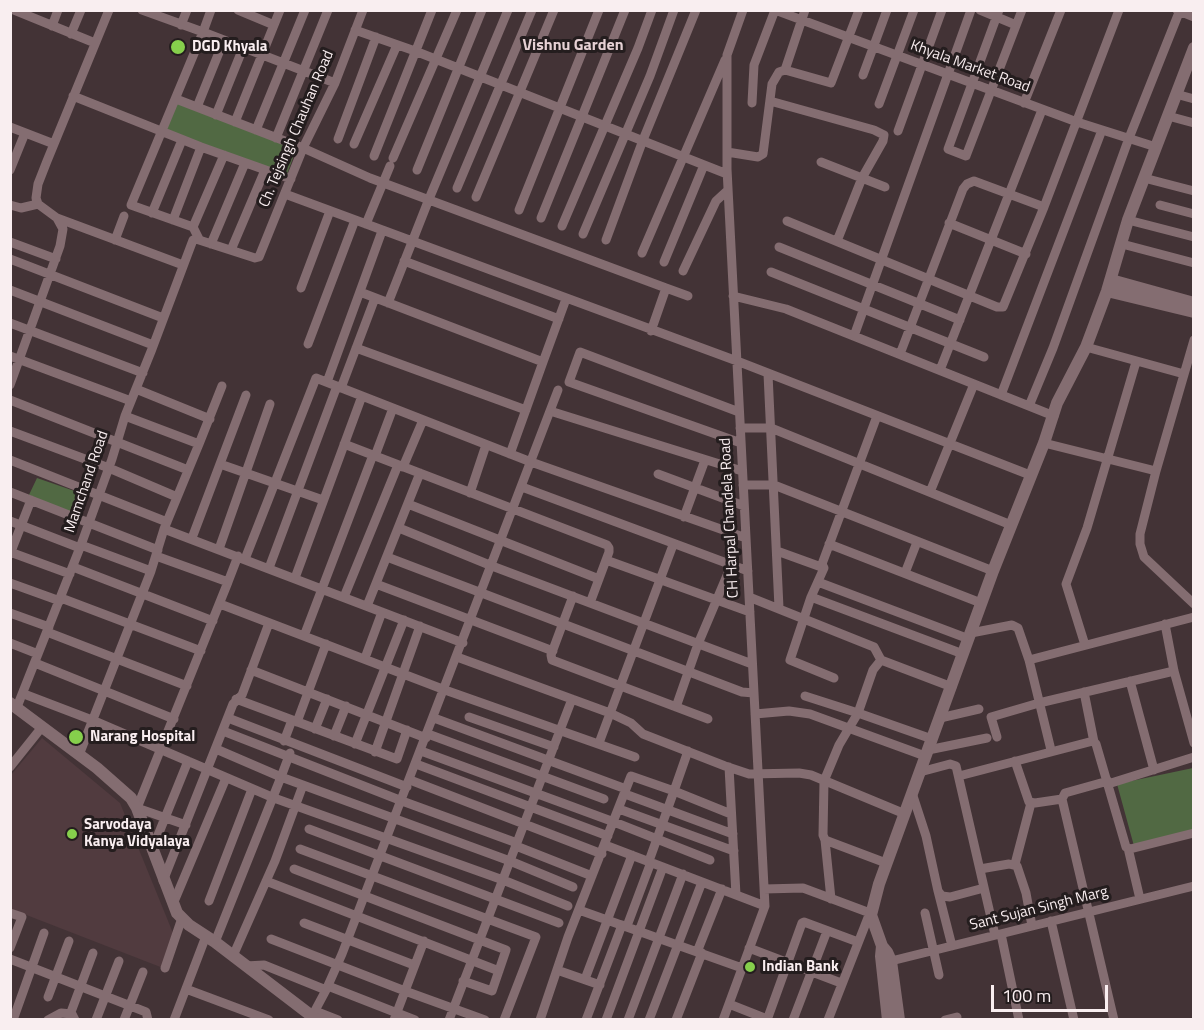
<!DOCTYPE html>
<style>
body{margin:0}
#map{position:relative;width:1204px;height:1030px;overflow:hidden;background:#433336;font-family:"Titillium Web",sans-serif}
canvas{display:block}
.frame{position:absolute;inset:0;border:12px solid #f9eef0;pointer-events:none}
.scale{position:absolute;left:991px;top:985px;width:117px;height:27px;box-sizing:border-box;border:3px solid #f9eef0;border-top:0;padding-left:8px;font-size:18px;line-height:21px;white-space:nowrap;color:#f9eef0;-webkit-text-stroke:4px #241d1e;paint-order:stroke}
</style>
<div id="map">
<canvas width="1204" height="1030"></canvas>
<div class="frame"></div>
<div class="scale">100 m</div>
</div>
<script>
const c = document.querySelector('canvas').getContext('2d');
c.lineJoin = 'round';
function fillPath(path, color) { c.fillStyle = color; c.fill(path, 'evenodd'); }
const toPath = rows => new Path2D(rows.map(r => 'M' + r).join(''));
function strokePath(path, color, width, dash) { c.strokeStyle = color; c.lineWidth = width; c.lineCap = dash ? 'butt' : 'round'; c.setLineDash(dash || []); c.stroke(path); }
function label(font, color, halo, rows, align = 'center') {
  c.font = font + ' "Titillium Web",sans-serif'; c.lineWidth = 6; c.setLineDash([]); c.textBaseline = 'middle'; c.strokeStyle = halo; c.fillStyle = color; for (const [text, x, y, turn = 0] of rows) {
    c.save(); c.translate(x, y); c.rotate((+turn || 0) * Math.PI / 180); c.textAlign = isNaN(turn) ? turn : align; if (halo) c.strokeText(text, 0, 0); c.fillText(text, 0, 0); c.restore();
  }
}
fillPath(toPath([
 [42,738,120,803,175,938,163,968,11,909,11,775]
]), '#513b3f');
fillPath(toPath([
 [176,103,297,147,286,177,164,134],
 [37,478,86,495,77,516,28,497],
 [1193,768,1193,830,1134,846,1117,784]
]), '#516943');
strokePath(toPath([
 [14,10,95,43],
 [109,10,47,161,38,184,36,198,38,204,57,218,183,265],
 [142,10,203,32,211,10],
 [238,10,274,25],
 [980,10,1016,25],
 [999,10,948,149,966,156,1022,10],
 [1177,10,1194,17],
 [181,25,187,10],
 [52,26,58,10],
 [355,30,415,51,727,174],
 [71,34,81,10],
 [785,70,805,10],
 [863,75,887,10],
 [1176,94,1194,99],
 [73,96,201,147,291,179],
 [176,99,303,148,370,178,666,288,651,331],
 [770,101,874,130,884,135,883,141,862,178,837,241],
 [752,103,754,65,775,10,1077,122,1156,147],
 [1024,103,1061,10],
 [879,104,914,10],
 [197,107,224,40],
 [216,115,243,48],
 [1168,116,1194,123],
 [235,122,280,10],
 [10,127,54,144],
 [256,130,305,10],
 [898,131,942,10],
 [276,138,328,10],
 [338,139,376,37],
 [354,144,397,45],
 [727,152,758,157,763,154,772,84,779,72,785,70,831,83,859,10],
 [374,156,432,10],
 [393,158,457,10],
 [821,162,885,187],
 [10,170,25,133],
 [417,170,482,10],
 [1144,178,1194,191],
 [457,188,532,10],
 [285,194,737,361,1030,475],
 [476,197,554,10],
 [10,205,21,208,38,204],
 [1160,205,1194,214],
 [519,210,599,10],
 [152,213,182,140],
 [541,218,625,10],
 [173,220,201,147],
 [1128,220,1194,237],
 [787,221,997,307,1003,307,1044,207,1119,10],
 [949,223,1026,254],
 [366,224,390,166],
 [562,226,638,48,652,10],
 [193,227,224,155],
 [583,234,650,76,674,10],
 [199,239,193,227,131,205,203,32,335,83],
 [115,240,124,216],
 [606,240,643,140,696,10],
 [10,242,56,259],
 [211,244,245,163],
 [1122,244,1194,263],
 [779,247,960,320],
 [231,250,265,170],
 [642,253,725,60],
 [10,259,163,318],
 [404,261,559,319],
 [664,262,704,165],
 [683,271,716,201,728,190],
 [771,272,984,357],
 [301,288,330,211],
 [666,288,688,296],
 [10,290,153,345],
 [360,292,543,362,566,299],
 [733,296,786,309,1054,416],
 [388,303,429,199,508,10],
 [10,323,143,373],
 [854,336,971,10],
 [1194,340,1156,471,1140,534,1140,544,1144,557,1194,604],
 [308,344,355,220],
 [1086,347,1184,374],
 [356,348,526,410],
 [900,354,963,189,967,184,974,181,1044,207],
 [10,356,131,401],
 [940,370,1042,110],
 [768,374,779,608],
 [327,382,382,231],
 [10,385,60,246,63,229,57,218],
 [341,388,375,298],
 [136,389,210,419],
 [1001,395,1102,130],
 [10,400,188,470],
 [1029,406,1053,348,1129,138,1180,10],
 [550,411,742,471],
 [739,412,580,352,569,382,741,443],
 [740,428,771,428,1011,525],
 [10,431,109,468,177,497],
 [1044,443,1156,471],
 [199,444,222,386],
 [344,444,607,545,609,548,609,552,590,603],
 [510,454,543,362],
 [375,456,393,408],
 [10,460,167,522],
 [220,464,323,500],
 [403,467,423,420],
 [658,474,744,506],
 [743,485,774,485,993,571],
 [522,487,748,571],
 [10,492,158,550],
 [930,492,974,384],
 [470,493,486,445],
 [408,504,599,579],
 [684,517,705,460],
 [10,521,80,548],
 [399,528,492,566,752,664],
 [164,529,463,643],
 [192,538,246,395],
 [829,544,981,603],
 [81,545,151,571],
 [219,549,270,404],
 [777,551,824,568],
 [10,552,70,574],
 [10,554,31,500],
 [156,556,228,582,137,808,186,825],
 [387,557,742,692,754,693],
 [245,559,316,378,531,462,746,538],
 [606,560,750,612],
 [73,567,213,621],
 [269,568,337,386],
 [905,573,917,542],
 [295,578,362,396],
 [228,582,238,556],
 [818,582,969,639],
 [10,583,60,601],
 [376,584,553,651],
 [573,596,551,655,552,660,708,719],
 [344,597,398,465],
 [749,597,874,647,881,660,952,687],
 [811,597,963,654],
 [61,598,201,651],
 [220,604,445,690,635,757],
 [367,606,420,473],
 [10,613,49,627],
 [1165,624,1174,671,1194,743],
 [47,632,187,686],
 [971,633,1012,625,1018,628,1029,660,1051,750],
 [304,636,373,455],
 [10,643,38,654],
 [1085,645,1066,584,1087,528,1136,362],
 [457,657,610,713,631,723,643,734,725,766,749,774,799,773,811,775,905,814],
 [365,658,382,612],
 [881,660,873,670,858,713,932,739],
 [1029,660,1194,617],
 [35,663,174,719],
 [251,670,426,738],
 [834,678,790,660,811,597,824,568,822,564,877,416],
 [1130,681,1154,770],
 [1084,692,1094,742],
 [24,694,92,720,274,798,503,880,568,906],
 [805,696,858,713,839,745,824,781,823,835,825,840,831,899],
 [236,699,397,759,407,730],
 [17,707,81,545,112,459,125,416,152,349,193,240,196,239,255,258,259,257,303,148,335,83,363,10],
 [676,707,698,644,731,566],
 [755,714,789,711,810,714,925,756],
 [469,717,554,747],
 [228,718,407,787],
 [434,718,626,789],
 [940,718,979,709],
 [297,722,326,644],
 [315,729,327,699],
 [223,731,402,801,517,843],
 [428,734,604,799],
 [334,736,346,706],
 [997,737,991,717,1039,703,1174,671],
 [284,741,292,720],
 [599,743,673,545],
 [355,744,404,620],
 [216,749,281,777,290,753],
 [928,750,987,738],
 [421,751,614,822,710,860],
 [375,752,420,626],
 [79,755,151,571,164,529,199,444,125,416],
 [1015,761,1029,802,1035,803,1062,799],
 [416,764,608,836],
 [10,767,42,727],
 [729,767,736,895],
 [920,772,950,764,956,766,995,935],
 [959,776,1093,741,1096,744,1126,847,1130,849,1194,833],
 [410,780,602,854],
 [1108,781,1065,793,1062,799,1114,1020],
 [1108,784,1194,757],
 [912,793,926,836,938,891,942,896,950,897,984,888],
 [625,794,733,834],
 [619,809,734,851],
 [309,829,559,923],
 [825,840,886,863],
 [605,845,765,906],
 [516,846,592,876],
 [1128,848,1140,899],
 [300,849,536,937,504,1020],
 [152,850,188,761],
 [649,861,674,791,731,814],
 [1015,864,1031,803],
 [294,869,506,950,492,991,463,981],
 [980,869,1009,864,1017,866,1026,893,1032,926],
 [163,881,233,704,242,695,269,623],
 [266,881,499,971],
 [764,889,803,888,870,913],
 [938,891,952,946],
 [209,901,252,789],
 [173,904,226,778],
 [579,910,742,968],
 [10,913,22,917,10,948],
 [925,913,939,975],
 [1051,921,1074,1020],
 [304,923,414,965],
 [627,926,651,862],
 [1001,934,1019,1020],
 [271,939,405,991,485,1020],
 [215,942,281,777,510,861,573,887],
 [749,948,841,983],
 [697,952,722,889],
 [233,956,275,861,303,785],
 [10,959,146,1012,148,1020],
 [887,962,1194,886],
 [246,966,264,965,326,990],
 [165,968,182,918],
 [557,970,600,985],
 [585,979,632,855],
 [328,986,415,1020],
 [186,989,269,1020],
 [48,997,69,941],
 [729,1004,767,1019],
 [315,1011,338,1020],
 [13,1020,44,933],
 [48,1020,61,1013,72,1014],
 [75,1020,71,1012,93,953],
 [96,1020,119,961],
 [124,1020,143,972],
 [174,1020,206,936],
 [310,1020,326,990,342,954,558,390],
 [394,1020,424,941],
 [449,1020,572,699],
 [540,1020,568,937,631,776,674,791,688,751],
 [586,1020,622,925],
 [606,1020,663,867],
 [628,1020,683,874],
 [649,1020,702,882],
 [676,1020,702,953],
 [723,1020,765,906,727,169,727,55,743,10],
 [767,1020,802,923,804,922,858,942],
 [793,1020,827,931],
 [828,1020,871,910],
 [945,1020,957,1017]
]), '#846d71', 9);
strokePath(toPath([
 [1111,280,1194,303],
 [1107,291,1194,312],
 [10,703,97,768,131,798,137,808,177,913,189,925,215,942,317,1020],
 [882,946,881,956,888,1020],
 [899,1020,891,961,887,952,882,946,871,915,879,884,993,571,1044,443,1057,403,1086,347,1107,291,1128,220,1194,48]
]), '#846d71', 12);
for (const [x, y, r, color] of [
 [178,47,8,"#86cf4c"],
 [76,737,8,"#86cf4c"],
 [72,834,6,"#86cf4c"],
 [750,967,6,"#86cf4c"]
]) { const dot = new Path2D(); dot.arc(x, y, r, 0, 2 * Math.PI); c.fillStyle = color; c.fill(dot); strokePath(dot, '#241d1e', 2); }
label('bold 15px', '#f9eef0', '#241d1e', [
 ["DGD Khyala",192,47],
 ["Narang Hospital",90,737],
 ["Sarvodaya",84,825],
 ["Kanya Vidyalaya",84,842],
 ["Indian Bank",762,967]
], 'left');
label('15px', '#f9eef0', '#241d1e', [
 ["Khyala Market Road",970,67,20],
 ["Ch. Tejsingh Chauhan Road",297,129,-67],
 ["Mamchand Road",87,482,-71],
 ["CH Harpal Chandela Road",730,518,-93],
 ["Sant Sujan Singh Marg",1039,909,-14]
]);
label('bold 16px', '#e6d1d4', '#241d1e', [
 ["Vishnu Garden",573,46]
]);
</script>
